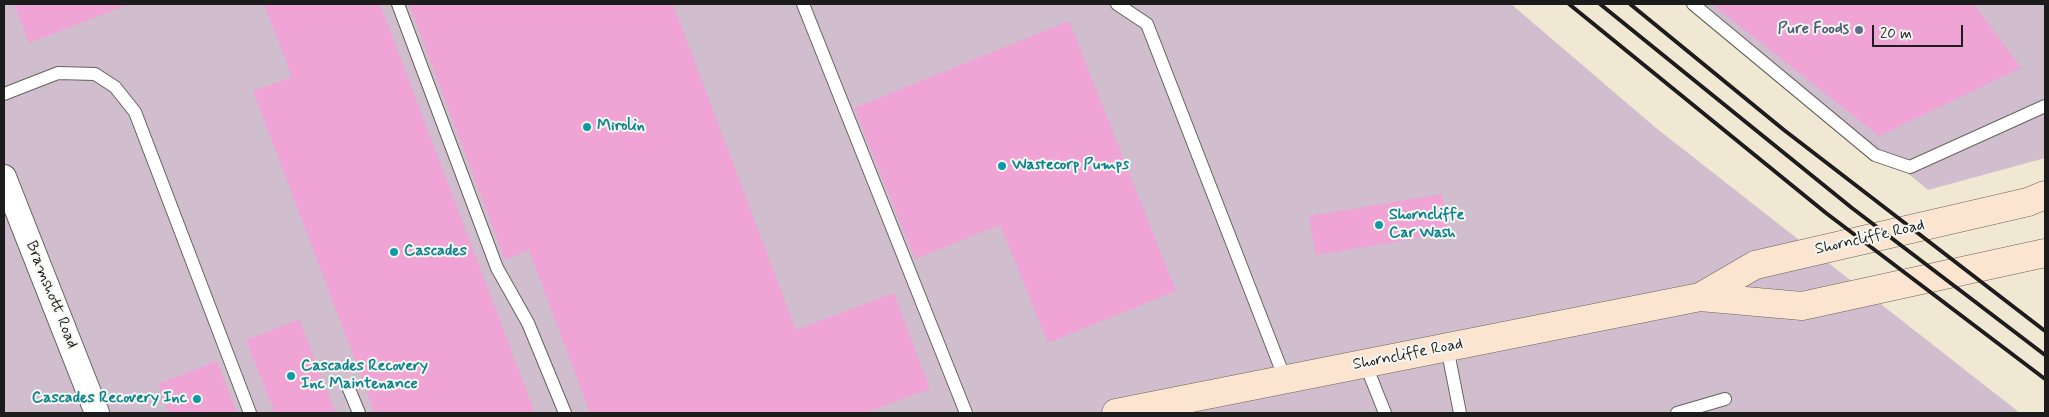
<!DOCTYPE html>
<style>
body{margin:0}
#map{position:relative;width:2049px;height:417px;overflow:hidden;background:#f0e8d2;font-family:Mynerve,sans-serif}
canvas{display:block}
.frame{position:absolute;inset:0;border:5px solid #1c1c1c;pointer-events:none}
.scale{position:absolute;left:1872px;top:25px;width:91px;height:22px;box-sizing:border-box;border:2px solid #1c1c1c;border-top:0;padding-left:6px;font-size:15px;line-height:18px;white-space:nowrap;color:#1c1c1c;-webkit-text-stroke:4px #f6f6f2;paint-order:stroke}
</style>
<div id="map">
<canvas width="2049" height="417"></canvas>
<div class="frame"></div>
<div class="scale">20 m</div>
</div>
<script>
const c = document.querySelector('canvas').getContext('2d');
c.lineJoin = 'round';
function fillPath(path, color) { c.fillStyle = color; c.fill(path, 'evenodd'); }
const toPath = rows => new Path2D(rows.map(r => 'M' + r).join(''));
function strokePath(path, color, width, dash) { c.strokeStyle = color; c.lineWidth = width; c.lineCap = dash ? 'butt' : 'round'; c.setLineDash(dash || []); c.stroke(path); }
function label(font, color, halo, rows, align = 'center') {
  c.font = font + ' Mynerve,sans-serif'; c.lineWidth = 4; c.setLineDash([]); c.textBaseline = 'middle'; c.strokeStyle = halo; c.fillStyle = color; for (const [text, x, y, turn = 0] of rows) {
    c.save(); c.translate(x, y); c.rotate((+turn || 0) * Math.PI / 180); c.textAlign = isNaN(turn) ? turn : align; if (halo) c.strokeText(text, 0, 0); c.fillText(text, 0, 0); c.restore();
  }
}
fillPath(toPath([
 [4,4,1511,4,1656,128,2020,413,4,413],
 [1702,4,2045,4,2045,158,1928,190]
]), '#d0bdce');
fillPath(toPath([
 [14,4,130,4,29,43],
 [264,4,380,4,535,413,375,413,253,91,292,77],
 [409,4,673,4,796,330,894,293,930,389,865,413,590,413,529,250,505,260],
 [1712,4,1974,4,2021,68,1879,136],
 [1069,21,1176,291,1048,343,1000,225,915,259,854,108],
 [1442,194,1449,233,1316,255,1309,216],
 [299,319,336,413,275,413,246,340],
 [217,361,237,413,169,413,158,384]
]), '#efa4d5');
const lane = toPath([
 [398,4,497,268,528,323,565,413],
 [803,4,966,413],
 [1117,4,1147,24,1285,379],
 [1693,4,1875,155,1910,167,2045,106],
 [4,94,58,73,95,74,115,87,135,112,250,413],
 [1447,347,1460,413],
 [1365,363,1385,413],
 [349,389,359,413],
 [1677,413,1725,399]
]);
const street = toPath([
 [4,177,97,413]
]);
const secondary = toPath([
 [1700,297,1755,265,2028,202,2045,195],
 [1116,413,1700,297,1802,306,2045,253]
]);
strokePath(lane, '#66635c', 14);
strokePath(street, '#66635c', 26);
strokePath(secondary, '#66635c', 29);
strokePath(lane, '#fff', 12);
strokePath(street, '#fff', 24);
strokePath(secondary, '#fce5d0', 28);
strokePath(toPath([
 [1569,4,1826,213,2045,379],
 [1600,4,1852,208,2045,355],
 [1630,4,1784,130,2045,331]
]), '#1c1c1c', 4);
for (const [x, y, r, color] of [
 [1859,30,5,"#5c6f8a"],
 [587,127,5,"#0f9aa8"],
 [1002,166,5,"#0f9aa8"],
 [1379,225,5,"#0f9aa8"],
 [394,252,5,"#0f9aa8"],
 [291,376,5,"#0f9aa8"],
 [197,399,5,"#0f9aa8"]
]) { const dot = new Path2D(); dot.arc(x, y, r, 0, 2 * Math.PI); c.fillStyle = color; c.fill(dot); strokePath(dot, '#f6f6f2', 2); }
label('bold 16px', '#4e5e75', '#f6f6f2', [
 ["Pure Foods",1849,30]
], 'right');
label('bold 16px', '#0d838f', '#f6f6f2', [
 ["Mirolin",597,127],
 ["Wastecorp Pumps",1012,166],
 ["Shorncliffe",1389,216],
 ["Car Wash",1389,234],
 ["Cascades",404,252],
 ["Cascades Recovery",301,367],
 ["Inc Maintenance",301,385],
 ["Cascades Recovery Inc",187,399,"right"]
], 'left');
label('16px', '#1c1c1c', '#f6f6f2', [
 ["Shorncliffe Road",1870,238,-13],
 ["Bramshott Road",51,295,68],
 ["Shorncliffe Road",1408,355,-11]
]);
</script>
